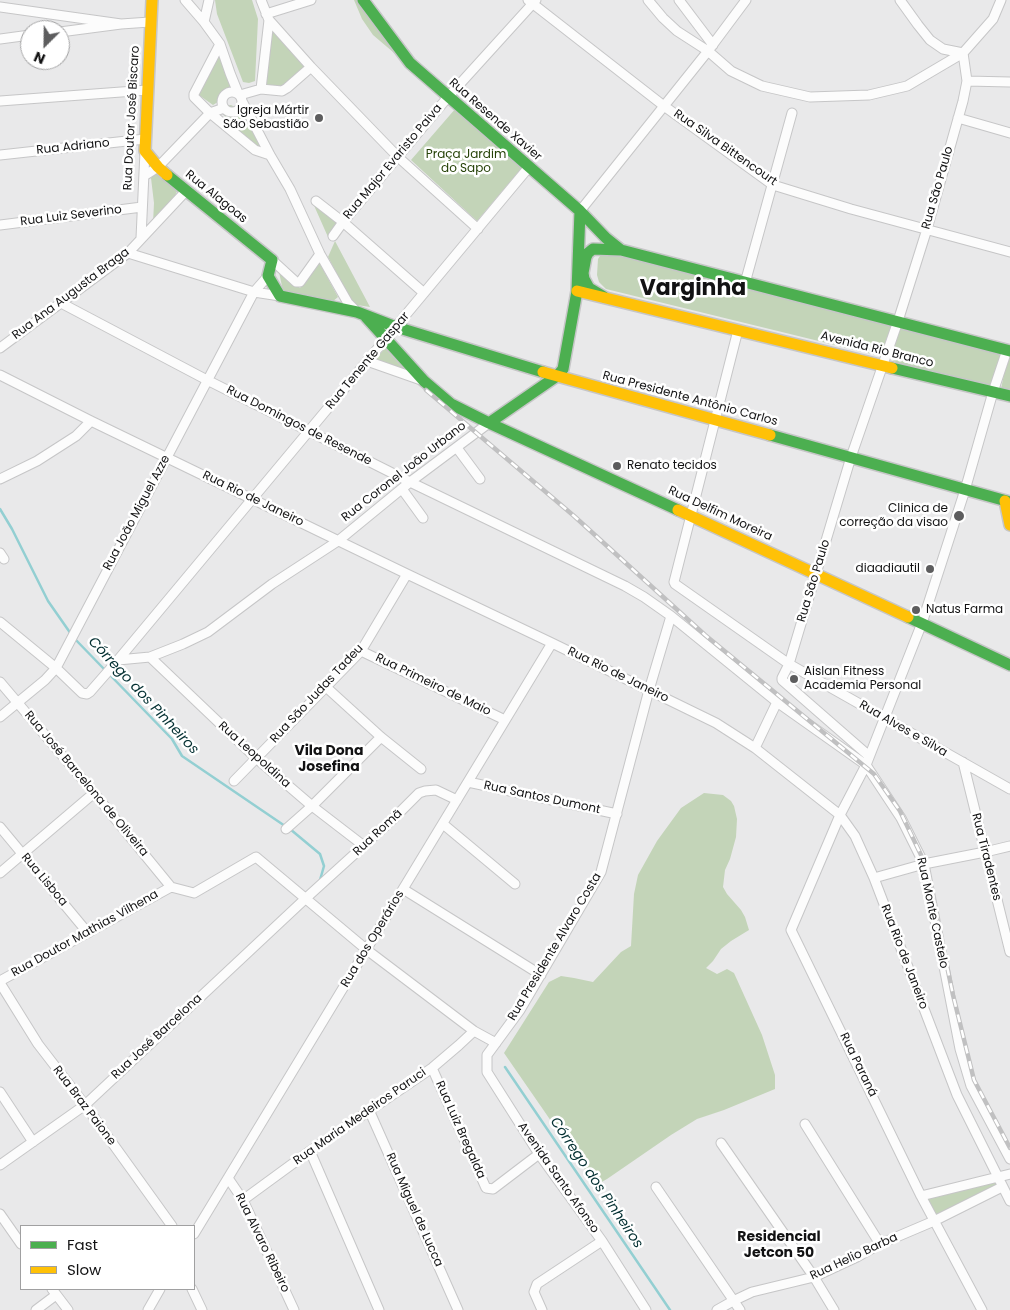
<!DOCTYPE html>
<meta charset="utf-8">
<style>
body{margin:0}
#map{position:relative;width:1010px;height:1310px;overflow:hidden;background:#e9e9ea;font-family:Poppins,sans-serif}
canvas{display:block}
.legend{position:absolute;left:20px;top:1225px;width:175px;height:65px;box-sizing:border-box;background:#fff;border:1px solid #a0a0a1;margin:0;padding:6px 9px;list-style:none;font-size:15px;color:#121213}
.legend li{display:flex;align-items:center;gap:10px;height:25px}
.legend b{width:25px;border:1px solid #a0a0a1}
.north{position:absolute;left:20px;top:20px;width:50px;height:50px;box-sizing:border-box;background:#fff;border:1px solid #a0a0a1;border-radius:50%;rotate:203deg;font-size:14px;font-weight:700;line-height:20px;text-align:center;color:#121213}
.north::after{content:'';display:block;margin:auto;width:18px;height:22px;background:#5d5d5e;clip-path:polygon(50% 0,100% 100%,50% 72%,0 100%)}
</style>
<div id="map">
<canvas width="1010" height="1310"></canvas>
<ul class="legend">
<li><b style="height:6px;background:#4caf50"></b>Fast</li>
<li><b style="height:6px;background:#ffc107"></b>Slow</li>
</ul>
<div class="north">N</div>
</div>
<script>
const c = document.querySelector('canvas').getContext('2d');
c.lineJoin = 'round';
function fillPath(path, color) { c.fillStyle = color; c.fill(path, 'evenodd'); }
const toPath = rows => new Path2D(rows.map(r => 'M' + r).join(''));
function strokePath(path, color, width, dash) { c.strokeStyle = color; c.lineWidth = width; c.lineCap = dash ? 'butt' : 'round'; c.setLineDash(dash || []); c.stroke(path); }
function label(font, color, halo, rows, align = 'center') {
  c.font = font + ' Poppins,sans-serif'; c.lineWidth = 5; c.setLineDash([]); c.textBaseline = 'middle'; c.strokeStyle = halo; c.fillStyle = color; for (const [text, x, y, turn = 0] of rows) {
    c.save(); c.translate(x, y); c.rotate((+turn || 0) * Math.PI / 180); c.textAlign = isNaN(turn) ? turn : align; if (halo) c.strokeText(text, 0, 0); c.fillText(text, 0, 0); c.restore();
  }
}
fillPath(toPath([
 [215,0,252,0,258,19,255,81,249,83,243,82,217,14],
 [354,0,361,0,413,69,373,35,362,19],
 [270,25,309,67,286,86,263,86],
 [223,48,231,84,226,97,213,105,196,93],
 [250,104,270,151,259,149,237,129,216,107,231,105,239,109],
 [456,108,525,164,477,221,411,160],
 [157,172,178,189,174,198,153,223,154,203,151,178],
 [312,201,341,223,328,237],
 [335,241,370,307,357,305,352,302,328,257],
 [607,251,892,325,880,356,606,289,599,282,597,275,598,259,602,253],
 [319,262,338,297,332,302,283,291,279,272,300,288],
 [901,324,1004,352,995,383,986,385,897,363,889,357],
 [385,348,414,380,375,360],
 [1010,354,1010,391,1001,389,1004,374],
 [704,793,723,795,731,801,734,806,737,819,736,837,730,859,725,870,723,887,727,894,741,910,745,917,749,930,731,941,721,949,713,961,706,968,717,974,727,969,734,973,762,1035,775,1075,775,1089,724,1110,697,1119,671,1135,607,1179,598,1184,587,1173,504,1053,549,982,561,976,574,978,593,982,621,952,631,946,634,894,638,875,657,841,681,808],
 [995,1180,999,1186,935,1217,926,1197]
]), '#c3d4b8');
strokePath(toPath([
 [0,509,12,529,48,601,71,634],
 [74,638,105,670],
 [109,674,172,739,182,756,285,826],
 [290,829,320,854,324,866,320,880],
 [505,1067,670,1310]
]), '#93cfd2', 2.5);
const street = toPath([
 [185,0,204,22,220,44,230,73,238,93],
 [261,0,269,20,311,67,398,157,478,229],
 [528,0,664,106,773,185,851,209,1010,252],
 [648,0,663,18,677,31,708,51,731,71,762,86,810,97,869,95,907,86,963,53,993,19,1001,0],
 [679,0,713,45],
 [0,7,121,24],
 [266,14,311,0],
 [204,22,209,0],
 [60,32,121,24,150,22],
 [0,39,30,35],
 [220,44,194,94,194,97,210,113,255,150,270,155],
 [967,81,1010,82],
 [261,89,269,20],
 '222 102a10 10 0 1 1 20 0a10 10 0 1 1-20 0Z',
 [240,95,261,89,282,91,287,88,311,67],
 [0,101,148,90],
 [242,101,270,155,290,189,320,254,348,303,357,312],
 [958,118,1010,133],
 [0,155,145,139],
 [144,176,158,167,210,113,224,108],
 [316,201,343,222,424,293],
 [580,211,708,51,746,0],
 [0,225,142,207],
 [333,236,343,222,448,97,536,0],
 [141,238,145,151],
 [128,253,254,292,280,296],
 [272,260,296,282,300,282,320,254],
 [745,283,792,113],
 [61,303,207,380,410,482,625,586,644,597,671,616,777,702,866,765,901,818,924,864,960,1049,971,1086,1010,1159],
 [738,330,674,582,675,584,789,664,1010,789],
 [0,348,128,253,186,191],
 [367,361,421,380],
 [0,375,91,421,407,574,552,643,716,723,755,748,840,815,855,836,874,878,957,1095,1010,1201],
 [457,448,480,479],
 [0,479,37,461,76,436,91,421],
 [402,489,423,518],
 [0,553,4,559],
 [0,622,56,668,82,693,87,694,90,692,118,660,529,167],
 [361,651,505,720],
 [150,657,256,758,312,806,364,846],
 [118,660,150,657,183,644,208,632,272,584,338,541,410,482,489,423],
 [0,682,94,793,171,887],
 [326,687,381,737,421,769],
 [0,717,45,680,56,668,254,292,268,276],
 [755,748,777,702],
 [869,756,782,680,782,678,789,664,851,457,898,321,927,229,963,101,967,81,963,53,943,49,930,40,918,25,900,0],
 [963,762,1010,952],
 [234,781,361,651,407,574],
 [468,782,617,814],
 [443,824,515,884],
 [0,827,88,933],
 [286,829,312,806,381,737],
 [0,873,94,793],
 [874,878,924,864,985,852,1010,846],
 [171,887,194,893,256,857,367,950,474,1031,496,1043],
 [403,889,541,975],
 [0,981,171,887],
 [0,983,38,1044,85,1105,172,1226],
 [432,1068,486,1188,493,1189,539,1154],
 [0,1092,33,1142],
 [369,1110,458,1310],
 [805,1124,880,1244],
 [721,1143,814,1277,834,1310],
 [310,1151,379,1310],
 [0,1165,85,1105,305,899,392,820,419,793,425,791,436,790,457,800],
 [228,1178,243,1200,294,1310],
 [656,1187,740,1310],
 [921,1196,1010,1174],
 [243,1200,310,1151,432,1068,459,1045,474,1031],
 [0,1214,21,1244],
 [194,1234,552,643],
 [52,1289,68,1310],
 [192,1289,202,1310],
 [36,1310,56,1295],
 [148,1310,160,1289],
 [542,1310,534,1292,537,1284,602,1241],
 [646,1310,602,1241,539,1154,487,1072,487,1055,520,1010,601,872,649,690,671,616],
 [717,1310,733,1301,752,1292,814,1277,857,1257,880,1244,934,1221,1002,1187],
 [982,1310,921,1196,791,930,840,815,866,765,922,623,965,490,993,392,1007,350]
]);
const fast = toPath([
 [363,0,410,63,580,211,606,238,621,250],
 [167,175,272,260,268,276,280,296,357,312,396,327,543,372],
 [604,297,589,288,584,279,583,273,586,257,588,253,593,249,621,250,1010,351],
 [366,317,424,381,451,404,489,423,678,510],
 [892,368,1010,396],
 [489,423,557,376,563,369,577,291,580,211],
 [770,435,1010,502],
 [908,617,1010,665]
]);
const slow = toPath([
 [152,0,145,151,158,167,167,175],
 [577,291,892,368],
 [543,372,770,435],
 [1005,501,1010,525],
 [678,510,908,617]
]);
strokePath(street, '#c6c6c7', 11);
strokePath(fast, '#c6c6c7', 14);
strokePath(slow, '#c6c6c7', 14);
strokePath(street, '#fcfcfc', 9);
strokePath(fast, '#4caf50', 11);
strokePath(slow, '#ffc107', 11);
const rail = toPath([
 [426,390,574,516,705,635,874,774,900,811,922,857,931,889,953,995,974,1080,1010,1148]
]);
strokePath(rail, '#c0c0c1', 4.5);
strokePath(rail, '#fff', 2.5, [8]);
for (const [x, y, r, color] of [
 [319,118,5,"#5d5d5e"],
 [617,466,5,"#5d5d5e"],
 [959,516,6,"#5d5d5e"],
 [930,569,5,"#5d5d5e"],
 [916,610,5,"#5d5d5e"],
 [794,679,5,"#5d5d5e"]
]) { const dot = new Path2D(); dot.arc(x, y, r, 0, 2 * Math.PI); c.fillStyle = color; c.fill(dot); strokePath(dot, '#fff', 2); }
label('12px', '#121213', '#fff', [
 ["Igreja Mártir",309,111],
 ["São Sebastião",309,125],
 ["Renato tecidos",627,466,"left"],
 ["Clinica de",948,509],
 ["correção da visao",948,523],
 ["diaadiautil",920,569],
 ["Natus Farma",926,610,"left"],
 ["Aislan Fitness",804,672,"left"],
 ["Academia Personal",804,686,"left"]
], 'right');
label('12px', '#121213', '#fff', [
 ["Rua Doutor José Biscaro",132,118,-87],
 ["Rua Resende Xavier",495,120,41],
 ["Rua Adriano",73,147,-6],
 ["Rua Silva Bittencourt",725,148,35],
 ["Rua Major Evaristo Paiva",393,162,-50],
 ["Rua São Paulo",938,188,-74],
 ["Rua Alagoas",216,197,39],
 ["Rua Luiz Severino",71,216,-7],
 ["Rua Ana Augusta Braga",71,294,-37],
 ["Avenida Rio Branco",877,350,14],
 ["Rua Tenente Gaspar",368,361,-50],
 ["Rua Presidente Antônio Carlos",690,399,15],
 ["Rua Domingos de Resende",299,426,27],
 ["Rua Coronel João Urbano",404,472,-38],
 ["Rua Rio de Janeiro",253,499,26],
 ["Rua João Miguel Azze",137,513,-62],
 ["Rua Delfim Moreira",720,514,25],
 ["Rua São Paulo",814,581,-73],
 ["Rua Rio de Janeiro",618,675,26],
 ["Rua Primeiro de Maio",433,685,26],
 ["Rua São Judas Tadeu",317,694,-47],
 ["Rua Alves e Silva",903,729,30],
 ["Rua Leopoldina",254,755,42],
 ["Rua José Barcelona de Oliveira",86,784,50],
 ["Rua Santos Dumont",542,798,12],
 ["Rua Romã",378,833,-43],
 ["Rua Tiradentes",986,857,76],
 ["Rua Lisboa",44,880,50],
 ["Rua Monte Castelo",932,913,78],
 ["Rua Doutor Mathias Vilhena",85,934,-29],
 ["Rua dos Operários",373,939,-59],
 ["Rua Presidente Alvaro Costa",555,947,-59],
 ["Rua Rio de Janeiro",904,957,69],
 ["Rua José Barcelona",157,1037,-43],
 ["Rua Paraná",858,1065,64],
 ["Rua Braz Paione",84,1106,53],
 ["Rua Maria Medeiros Paruci",360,1117,-35],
 ["Rua Luiz Bregalda",460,1130,66],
 ["Avenida Santo Afonso",558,1178,55],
 ["Rua Miguel de Lucca",414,1210,66],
 ["Rua Alvaro Ribeiro",262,1243,64],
 ["Rua Helio Barba",854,1257,-25]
]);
label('12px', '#244106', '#fff', [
 ["Praça Jardim",466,155],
 ["do Sapo",466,169]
]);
label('italic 14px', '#043032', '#fff', [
 ["Córrego dos Pinheiros",143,696,47],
 ["Córrego dos Pinheiros",596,1183,56]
]);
label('bold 14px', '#121213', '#fff', [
 ["Vila Dona",329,751],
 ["Josefina",329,767],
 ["Residencial",779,1237],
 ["Jetcon 50",779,1253]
]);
label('bold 22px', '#121213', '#fff', [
 ["Varginha",693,289]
]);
</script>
